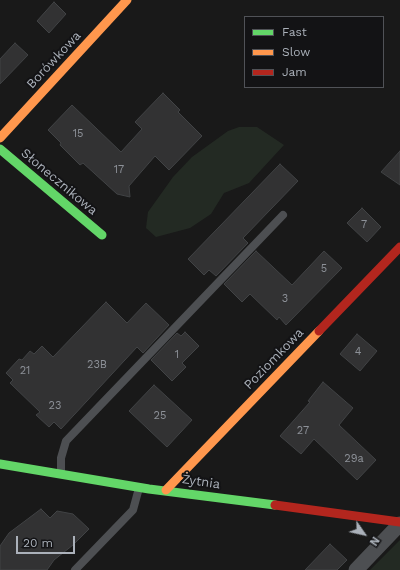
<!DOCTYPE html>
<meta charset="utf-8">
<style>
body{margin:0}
#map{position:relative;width:400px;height:570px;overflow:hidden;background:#191919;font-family:"Work Sans",sans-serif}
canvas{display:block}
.legend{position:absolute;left:244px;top:16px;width:140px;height:72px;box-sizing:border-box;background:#131315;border:1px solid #505257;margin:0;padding:5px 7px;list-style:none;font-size:12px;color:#abb1ba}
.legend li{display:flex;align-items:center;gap:8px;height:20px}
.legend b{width:20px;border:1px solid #505257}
.north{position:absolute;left:344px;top:514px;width:40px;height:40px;-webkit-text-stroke:3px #131315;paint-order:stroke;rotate:124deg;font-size:11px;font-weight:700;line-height:16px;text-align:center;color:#abb1ba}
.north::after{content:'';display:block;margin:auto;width:14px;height:18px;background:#abb1ba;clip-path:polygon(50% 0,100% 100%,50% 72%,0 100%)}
.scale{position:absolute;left:16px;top:536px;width:59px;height:18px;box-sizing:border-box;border:2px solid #abb1ba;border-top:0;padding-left:5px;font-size:12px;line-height:14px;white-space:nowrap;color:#abb1ba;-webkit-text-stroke:3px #131315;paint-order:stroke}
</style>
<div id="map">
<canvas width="400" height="570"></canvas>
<ul class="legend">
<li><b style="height:5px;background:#63d668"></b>Fast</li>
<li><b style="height:5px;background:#ff974d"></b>Slow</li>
<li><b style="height:5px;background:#b3261e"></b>Jam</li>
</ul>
<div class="north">N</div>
<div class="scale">20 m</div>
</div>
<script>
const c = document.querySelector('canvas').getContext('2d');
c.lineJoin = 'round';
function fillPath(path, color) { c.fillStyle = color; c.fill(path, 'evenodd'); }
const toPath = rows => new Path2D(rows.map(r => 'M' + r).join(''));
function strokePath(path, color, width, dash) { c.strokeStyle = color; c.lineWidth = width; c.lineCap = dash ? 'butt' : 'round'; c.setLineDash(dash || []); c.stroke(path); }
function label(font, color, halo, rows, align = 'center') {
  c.font = font + ' "Work Sans",sans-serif'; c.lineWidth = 4; c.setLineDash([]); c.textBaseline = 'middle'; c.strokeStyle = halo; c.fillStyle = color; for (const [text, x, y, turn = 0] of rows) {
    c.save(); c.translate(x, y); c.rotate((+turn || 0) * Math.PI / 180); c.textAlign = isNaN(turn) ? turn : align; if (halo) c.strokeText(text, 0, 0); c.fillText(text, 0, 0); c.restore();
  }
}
fillPath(toPath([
 [239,127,257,127,284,145,249,183,224,193,211,214,190,228,156,237,146,228,148,212,173,177,192,157,228,131],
 [400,540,400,570,370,570]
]), '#232a23');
const building = toPath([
 [54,2,66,14,49,33,37,21,54,2],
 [15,43,28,55,0,84,0,59,15,43],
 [163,93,180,110,178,112,202,136,169,170,155,156,129,186,130,197,117,194,83,163,80,165,60,145,61,143,48,130,72,105,121,152,142,129,135,122,163,93],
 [400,151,400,185,381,172,400,151],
 [280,164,298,181,243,238,248,243,216,276,209,270,204,275,188,259,280,164],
 [362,208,381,227,367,242,347,223,362,208],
 [256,251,292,285,324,251,342,268,286,325,279,317,277,320,250,294,242,302,224,284,256,251],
 [106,302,127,323,146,303,169,325,143,353,137,347,61,429,54,422,49,427,36,415,40,412,10,383,13,380,6,373,19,359,22,360,30,351,34,354,42,346,53,357,106,302],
 [185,332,199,346,182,363,186,367,172,381,151,360,177,333,181,336,185,332],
 [357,334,377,351,360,371,340,354,357,334],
 [323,382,353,408,339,425,376,460,357,480,314,439,301,454,280,436,310,402,308,401,323,382],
 [154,385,192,420,167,447,129,411,154,385],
 [41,509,50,518,57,511,73,514,89,529,73,545,54,560,47,570,0,570,0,546,9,533,41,509],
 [330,544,347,560,337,570,305,570,330,544]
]);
fillPath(building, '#323233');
strokePath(building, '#414345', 1);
strokePath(toPath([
 [61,474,61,458,66,441,283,215],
 [75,570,133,510,139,488]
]), '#4d4f52', 8);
strokePath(toPath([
 [356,570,400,524]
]), '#4d4f52', 15);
strokePath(toPath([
 [0,149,102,235],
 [0,464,149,489,275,505]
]), '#63d668', 9);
strokePath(toPath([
 [0,138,127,0],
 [166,490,319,331]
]), '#ff974d', 9);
strokePath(toPath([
 [319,331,400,247],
 [275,505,400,522]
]), '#b3261e', 9);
label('11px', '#8d9198', null, [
 ["15",78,134],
 ["17",119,170],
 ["7",364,225],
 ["5",324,269],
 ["3",285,299],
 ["4",358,352],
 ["1",177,355],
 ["23B",97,365],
 ["21",25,371],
 ["23",55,406],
 ["25",160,416],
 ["27",303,431],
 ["29a",354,459]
]);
label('13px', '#abb1ba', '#131315', [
 ["Borówkowa",54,60,-47],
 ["Słonecznikowa",59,182,40],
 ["Poziomkowa",274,359,-46],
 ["Żytnia",201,482,8]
]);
</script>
